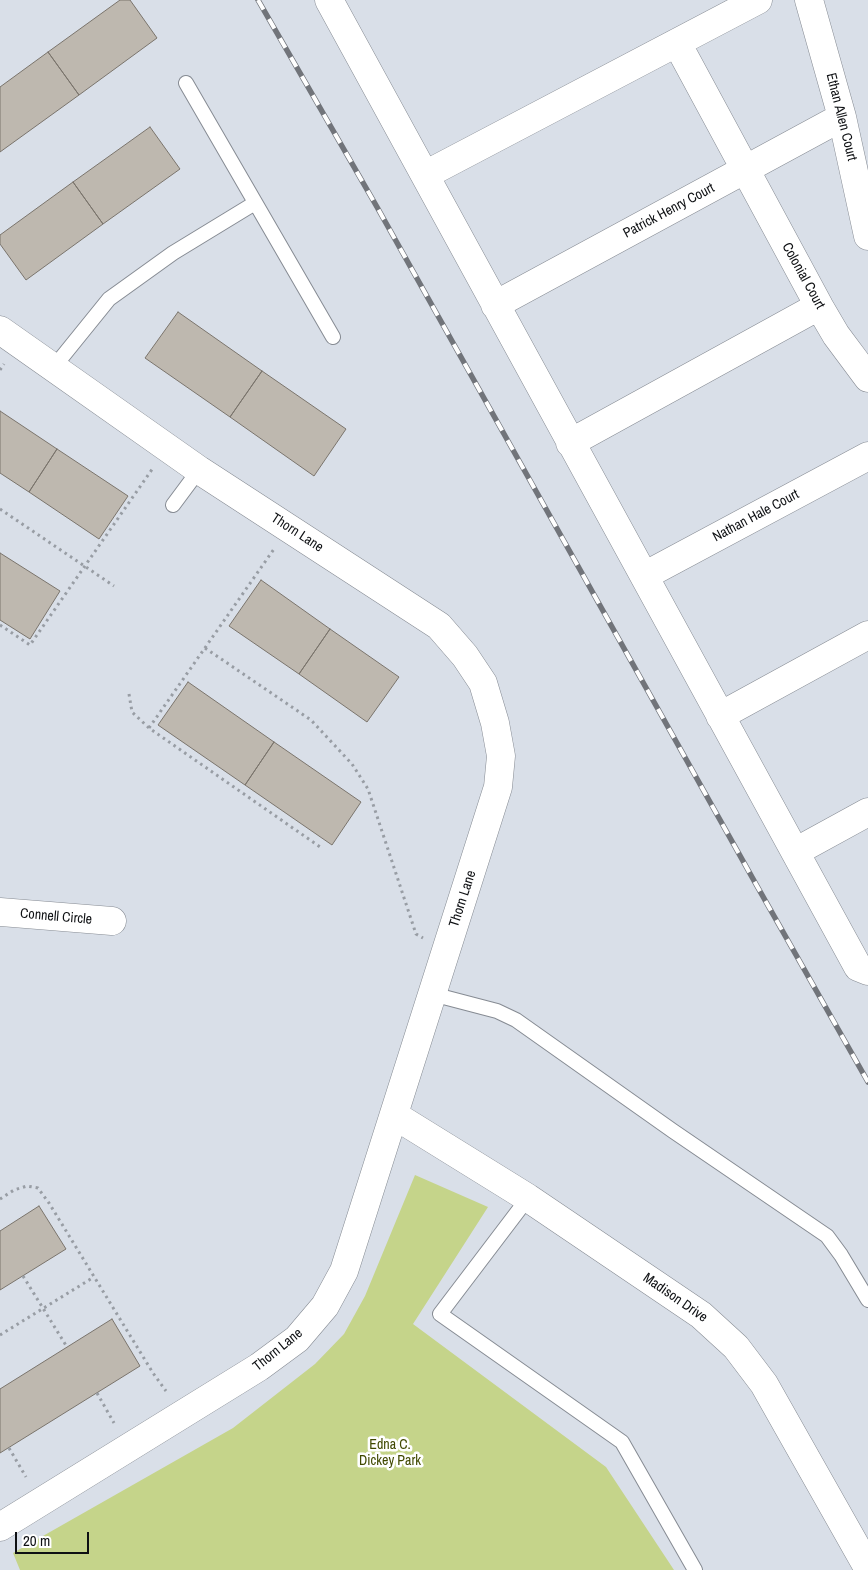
<!DOCTYPE html>
<style>
body{margin:0}
#map{position:relative;width:868px;height:1570px;overflow:hidden;background:#d9dfe8;font-family:"Archivo Narrow",sans-serif}
canvas{display:block}
.scale{position:absolute;left:15px;top:1532px;width:74px;height:22px;box-sizing:border-box;border:2px solid #0e1013;border-top:0;padding-left:6px;font-size:15px;line-height:18px;white-space:nowrap;color:#0e1013;-webkit-text-stroke:4px #fff;paint-order:stroke}
</style>
<div id="map">
<canvas width="868" height="1570"></canvas>
<div class="scale">20 m</div>
</div>
<script>
const c = document.querySelector('canvas').getContext('2d');
c.lineJoin = 'round';
function fillPath(path, color) { c.fillStyle = color; c.fill(path, 'evenodd'); }
const toPath = rows => new Path2D(rows.map(r => 'M' + r).join(''));
function strokePath(path, color, width, dash) { c.strokeStyle = color; c.lineWidth = width; c.lineCap = dash ? 'butt' : 'round'; c.setLineDash(dash || []); c.stroke(path); }
function label(font, color, halo, rows, align = 'center') {
  c.font = font + ' "Archivo Narrow",sans-serif'; c.lineWidth = 5; c.setLineDash([]); c.textBaseline = 'middle'; c.strokeStyle = halo; c.fillStyle = color; for (const [text, x, y, turn = 0] of rows) {
    c.save(); c.translate(x, y); c.rotate((+turn || 0) * Math.PI / 180); c.textAlign = isNaN(turn) ? turn : align; if (halo) c.strokeText(text, 0, 0); c.fillText(text, 0, 0); c.restore();
  }
}
fillPath(toPath([
 [415,1175,488,1207,413,1324,606,1467,674,1570,20,1570,13,1553,233,1428,315,1364,344,1334,365,1296]
]), '#c5d48a');
const building = toPath([
 [120,0,130,0,157,38,79,95,48,52,120,0],
 [48,52,79,95,0,152,0,87,48,52],
 [150,127,180,169,103,224,73,182,150,127],
 [73,182,103,224,26,280,0,244,0,235,73,182],
 [178,312,262,371,230,417,145,358,178,312],
 [262,371,346,429,314,476,230,417,262,371],
 [0,411,57,449,29,492,0,473,0,411],
 [57,449,128,496,99,539,29,492,57,449],
 [0,553,60,591,30,639,0,620,0,553],
 [261,580,330,629,299,674,229,626,261,580],
 [330,629,399,677,367,722,299,674,330,629],
 [188,682,274,742,245,785,158,725,188,682],
 [274,742,361,802,332,845,245,785,274,742],
 [39,1206,66,1249,0,1290,0,1231,39,1206],
 [112,1319,140,1366,0,1453,0,1389,112,1319]
]);
fillPath(building, '#beb8af');
strokePath(building, '#7a746c', 1);
const service = toPath([
 [186,83,333,337],
 [54,367,109,299,173,253,255,203],
 [173,505,199,470],
 [432,994,497,1011,516,1020,673,1131,827,1236,841,1255,868,1300],
 [528,1198,440,1314,622,1442,695,1570]
]);
const minor = toPath([
 [329,0,858,967,868,971],
 [809,0,842,117,868,236],
 [677,43,819,306,836,335,868,378],
 [425,175,758,0],
 [495,305,842,117],
 [0,330,199,470,439,626,465,656,483,683,495,723,501,756,498,787,344,1271,325,1306,297,1339,259,1367,0,1527],
 [570,443,819,306],
 [644,576,868,456],
 [720,716,868,635],
 [795,852,868,812],
 [0,912,112,921],
 [394,1115,528,1198,701,1315,736,1347,764,1384,868,1568]
]);
strokePath(service, '#868b93', 16);
strokePath(minor, '#868b93', 29);
strokePath(toPath([
 [0,370,4,364],
 [0,509,114,586],
 [0,625,30,645,153,468],
 [205,648,311,720,352,764,368,789,416,934,423,938],
 [129,694,132,712,149,728,323,849],
 [149,728,274,549],
 [0,1199,14,1190,27,1186,38,1188,49,1203,153,1373,166,1391],
 [23,1276,67,1347],
 [0,1335,94,1277],
 [97,1393,114,1423],
 [9,1448,26,1477]
]), '#989da4', 3, [2.5, 4]);
strokePath(service, '#fff', 14);
strokePath(minor, '#fff', 28);
const rail = toPath([
 [258,0,377,207,757,886,868,1082]
]);
strokePath(rail, '#71747a', 5.5);
strokePath(rail, '#fff', 4, [11]);
label('14px', '#0e1013', '#fff', [
 ["Ethan Allen Court",841,117,76],
 ["Patrick Henry Court",669,211,-28],
 ["Colonial Court",803,276,61],
 ["Nathan Hale Court",756,516,-28],
 ["Thorn Lane",297,533,33],
 ["Thorn Lane",463,899,-72],
 ["Connell Circle",56,917,5],
 ["Madison Drive",675,1298,35],
 ["Thorn Lane",278,1350,-39]
]);
label('14px', '#404900', '#fff', [
 ["Edna C.",390,1445],
 ["Dickey Park",390,1461]
]);
</script>
